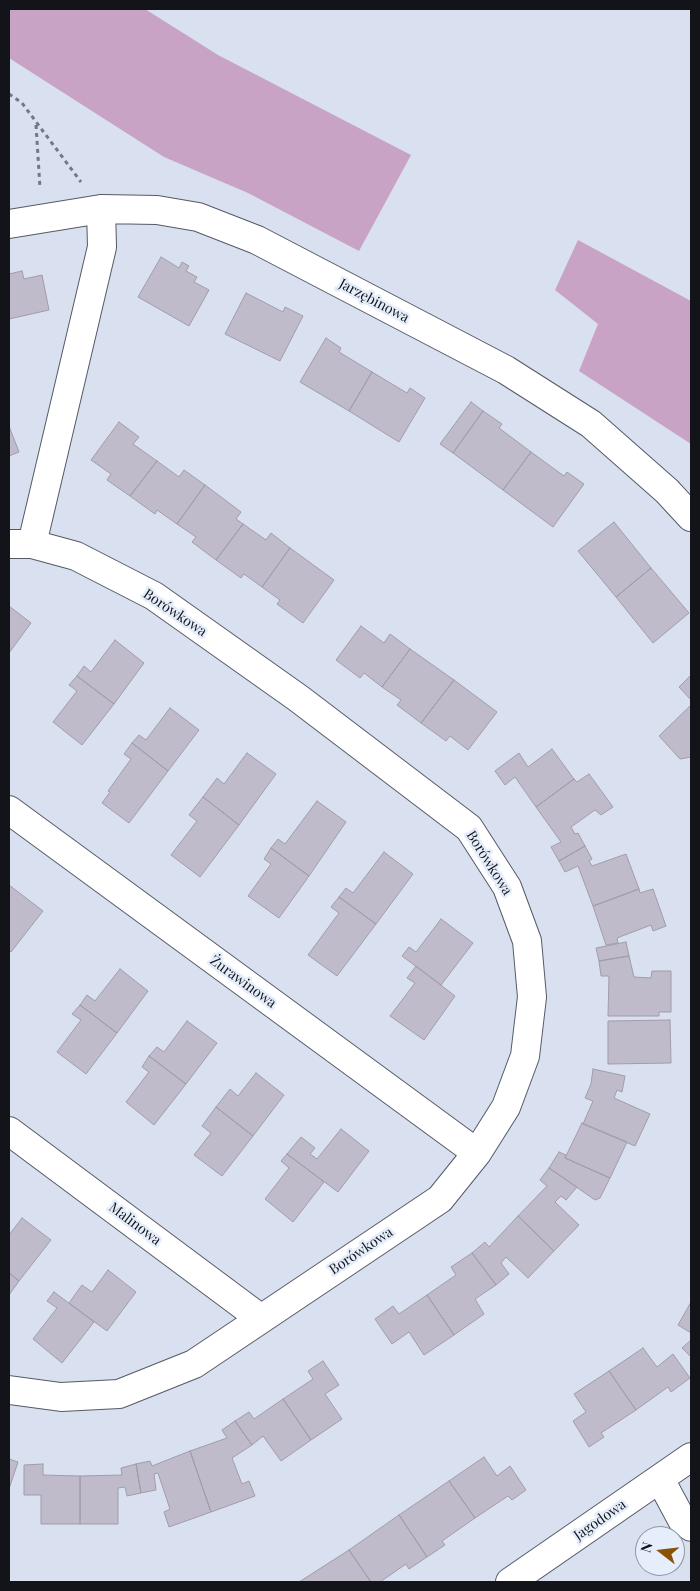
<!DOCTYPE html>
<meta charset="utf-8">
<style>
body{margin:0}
#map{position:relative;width:700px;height:1591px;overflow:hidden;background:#d9e0ef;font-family:"Playfair Display",serif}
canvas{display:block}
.frame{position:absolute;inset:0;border:10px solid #121419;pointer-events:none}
.north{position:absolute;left:635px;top:1526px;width:50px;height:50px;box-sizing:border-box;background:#e6eefc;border:1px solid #9197a1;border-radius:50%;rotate:286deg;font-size:14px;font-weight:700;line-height:20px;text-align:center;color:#121419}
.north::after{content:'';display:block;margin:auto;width:18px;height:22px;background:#8a5107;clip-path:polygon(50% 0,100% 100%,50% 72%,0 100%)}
</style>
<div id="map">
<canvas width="700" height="1591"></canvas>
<div class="frame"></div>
<div class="north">N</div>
</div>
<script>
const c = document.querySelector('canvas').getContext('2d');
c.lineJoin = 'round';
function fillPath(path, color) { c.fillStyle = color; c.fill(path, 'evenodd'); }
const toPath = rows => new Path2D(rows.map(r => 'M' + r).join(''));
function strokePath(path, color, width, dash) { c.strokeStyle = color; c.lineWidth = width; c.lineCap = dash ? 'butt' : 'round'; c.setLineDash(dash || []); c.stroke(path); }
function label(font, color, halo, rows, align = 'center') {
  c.font = font + ' "Playfair Display",serif'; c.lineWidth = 5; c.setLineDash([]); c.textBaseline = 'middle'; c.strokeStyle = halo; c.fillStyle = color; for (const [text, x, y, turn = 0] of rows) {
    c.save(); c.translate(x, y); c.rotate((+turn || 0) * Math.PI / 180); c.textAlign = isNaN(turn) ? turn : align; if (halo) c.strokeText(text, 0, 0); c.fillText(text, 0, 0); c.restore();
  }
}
fillPath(toPath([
 [9,9,145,9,218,55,411,155,359,251,248,193,164,157,9,58],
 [578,240,691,301,691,444,579,371,598,324,555,290]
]), '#c8a3c5');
const building = toPath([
 [161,257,179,268,182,262,189,266,186,271,197,277,194,282,209,290,189,326,138,297,161,257],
 [22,271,24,279,42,275,49,310,9,319,9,274,22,271],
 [246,293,283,312,285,307,303,316,280,361,225,334,246,293],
 [326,338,341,348,339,352,372,372,349,411,300,382,326,338],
 [372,372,407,393,410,388,425,398,399,442,349,411,372,372],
 [471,402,483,411,453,453,440,444,471,402],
 [483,411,502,424,499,428,531,452,503,490,453,453,483,411],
 [119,422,139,437,133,444,157,461,130,496,107,480,111,474,91,460,119,422],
 [9,426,19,452,9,456,9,426],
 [531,452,564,476,567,472,584,484,553,527,503,490,531,452],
 [157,461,179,477,184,470,205,485,177,524,157,510,155,514,130,496,157,461],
 [205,485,241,512,236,519,243,524,216,560,192,542,196,537,177,524,205,485],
 [614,522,651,568,616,597,578,551,614,522],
 [243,524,266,540,271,533,290,548,262,587,244,574,241,578,216,560,243,524],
 [290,548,334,580,303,623,277,604,280,600,262,587,290,548],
 [651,568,689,613,653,643,616,597,651,568],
 [9,606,31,623,9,653,9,606],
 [361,626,384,643,390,634,410,649,382,687,364,673,360,678,336,660,361,626],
 [115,640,144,663,114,704,77,676,84,666,91,672,115,640],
 [410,649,454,680,421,723,397,705,401,700,382,687,410,649],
 [691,675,691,700,679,687,691,675],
 [77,676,114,704,82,745,53,722,77,691,69,685,77,676],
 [454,680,497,712,468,750,450,736,446,741,421,723,454,680],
 [691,705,691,757,680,759,659,736,691,705],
 [170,708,199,730,168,771,132,743,139,735,146,740,170,708],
 [132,743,168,771,129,823,102,803,110,792,108,791,131,759,124,754,132,743],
 [552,749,574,779,536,807,515,777,505,785,495,771,519,753,528,767,552,749],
 [247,753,276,774,239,825,203,797,217,778,224,784,247,753],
 [589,774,613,807,601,815,595,810,571,827,575,834,578,833,585,846,559,861,551,847,561,842,536,807,574,779,577,782,589,774],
 [203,797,239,825,200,877,171,855,197,821,189,815,203,797],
 [317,801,346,822,309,876,271,848,278,839,285,844,317,801],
 [585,846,592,859,589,861,592,866,626,854,639,889,593,906,578,866,565,872,559,861,585,846],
 [271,848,309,876,279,918,248,896,271,864,264,859,271,848],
 [384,852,413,874,376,924,339,897,346,888,353,893,384,852],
 [9,885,43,911,11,952,9,950,9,885],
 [639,889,640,893,653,889,666,926,653,931,651,925,617,938,618,943,606,945,593,906,639,889],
 [339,897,376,924,337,976,308,955,339,913,331,907,339,897],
 [441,919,473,943,441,985,402,956,409,947,416,952,441,919],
 [626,942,629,956,599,961,596,948,626,942],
 [629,956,634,977,651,978,652,971,671,971,671,1012,659,1012,659,1016,608,1016,609,976,601,976,599,961,629,956],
 [416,966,455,996,424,1040,390,1016,415,983,407,978,416,966],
 [120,969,148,991,117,1033,80,1005,87,995,95,1001,120,969],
 [80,1005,117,1033,86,1074,57,1052,81,1020,72,1014,80,1005],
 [670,1020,671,1063,608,1064,608,1021,670,1020],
 [187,1021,217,1043,186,1084,149,1056,157,1047,164,1052,187,1021],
 [149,1056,186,1084,154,1125,126,1102,149,1072,142,1067,149,1056],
 [593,1069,625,1076,622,1092,617,1090,614,1098,650,1114,635,1146,583,1124,593,1101,585,1098,591,1084,593,1069],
 [256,1073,284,1095,253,1136,216,1107,230,1089,238,1096,256,1073],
 [216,1107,253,1136,222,1176,194,1155,211,1133,202,1126,216,1107],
 [582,1123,627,1142,610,1178,565,1158,582,1123],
 [341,1129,369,1151,338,1192,287,1154,301,1137,315,1148,310,1154,317,1159,341,1129],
 [559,1152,566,1155,565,1158,610,1178,600,1198,595,1200,549,1168,559,1152],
 [287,1154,324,1182,293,1222,265,1199,289,1168,281,1161,287,1154],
 [549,1168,577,1187,566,1200,561,1196,555,1202,579,1225,554,1251,518,1216,547,1186,540,1180,549,1168],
 [518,1216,554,1251,528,1278,506,1257,501,1263,509,1274,496,1285,472,1253,485,1242,489,1247,518,1216],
 [22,1218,51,1240,19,1281,9,1273,9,1235,22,1218],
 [472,1253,496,1285,475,1299,484,1314,454,1335,427,1295,456,1275,451,1267,472,1253],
 [108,1270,136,1292,107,1331,69,1303,82,1285,92,1292,108,1270],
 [9,1273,19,1281,9,1295,9,1273],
 [54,1292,94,1322,62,1363,33,1339,57,1308,47,1301,54,1292],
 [427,1295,454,1335,424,1355,409,1332,392,1344,375,1319,393,1306,399,1314,427,1295],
 [691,1302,691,1333,678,1325,691,1302],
 [691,1340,691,1357,682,1348,691,1340],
 [643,1348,657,1367,673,1354,690,1378,671,1392,668,1387,636,1410,609,1371,643,1348],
 [323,1361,339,1385,325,1394,342,1419,311,1440,283,1399,313,1379,308,1371,323,1361],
 [609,1371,636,1410,601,1433,604,1437,589,1447,573,1421,586,1412,574,1394,609,1371],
 [283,1399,311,1440,281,1461,263,1436,252,1445,235,1421,249,1412,254,1419,283,1399],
 [235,1421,252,1445,232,1458,242,1484,249,1481,255,1496,211,1512,190,1451,227,1438,222,1430,235,1421],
 [190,1451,211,1512,169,1527,164,1512,170,1509,158,1473,154,1474,156,1490,141,1493,136,1464,150,1461,152,1466,190,1451],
 [484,1457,497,1476,510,1466,526,1490,512,1500,508,1496,475,1518,449,1481,484,1457],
 [9,1459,18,1462,9,1489,9,1459],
 [43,1464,43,1475,80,1476,80,1524,41,1524,41,1495,24,1495,24,1465,43,1464],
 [136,1464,141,1493,127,1496,125,1487,118,1488,118,1524,80,1524,80,1476,122,1475,121,1468,136,1464],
 [449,1481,475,1518,442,1541,445,1545,427,1557,399,1515,449,1481],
 [399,1515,427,1557,409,1569,406,1564,380,1582,371,1582,349,1550,399,1515],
 [349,1550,371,1582,299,1582,349,1550]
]);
fillPath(building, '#bfbbca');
strokePath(building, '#a09cab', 1);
const minor = toPath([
 [9,224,101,209,157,210,198,217,257,240,506,370,591,424,667,491,691,517],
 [9,544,32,544,76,556,154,596,298,698,469,828,507,887,527,941,532,997,525,1056,506,1107,477,1153,440,1199,194,1364,119,1394,61,1397,9,1390],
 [32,544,102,247,101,209],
 [9,810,477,1153],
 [9,1131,260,1318],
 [660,1479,682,1520,691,1527],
 [510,1582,691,1457]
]);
strokePath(minor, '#555a67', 30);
strokePath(toPath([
 [9,94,22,103,81,182],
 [36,125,40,188]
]), '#737882', 3, [4, 4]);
strokePath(minor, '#fff', 28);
label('14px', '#121419', '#e6eefc', [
 ["Jarzębinowa",374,301,28],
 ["Borówkowa",175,613,34],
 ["Borówkowa",489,863,58],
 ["Żurawinowa",243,982,36],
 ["Malinowa",135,1224,37],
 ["Borówkowa",361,1251,-34],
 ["Jagodowa",600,1520,-35]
]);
</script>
